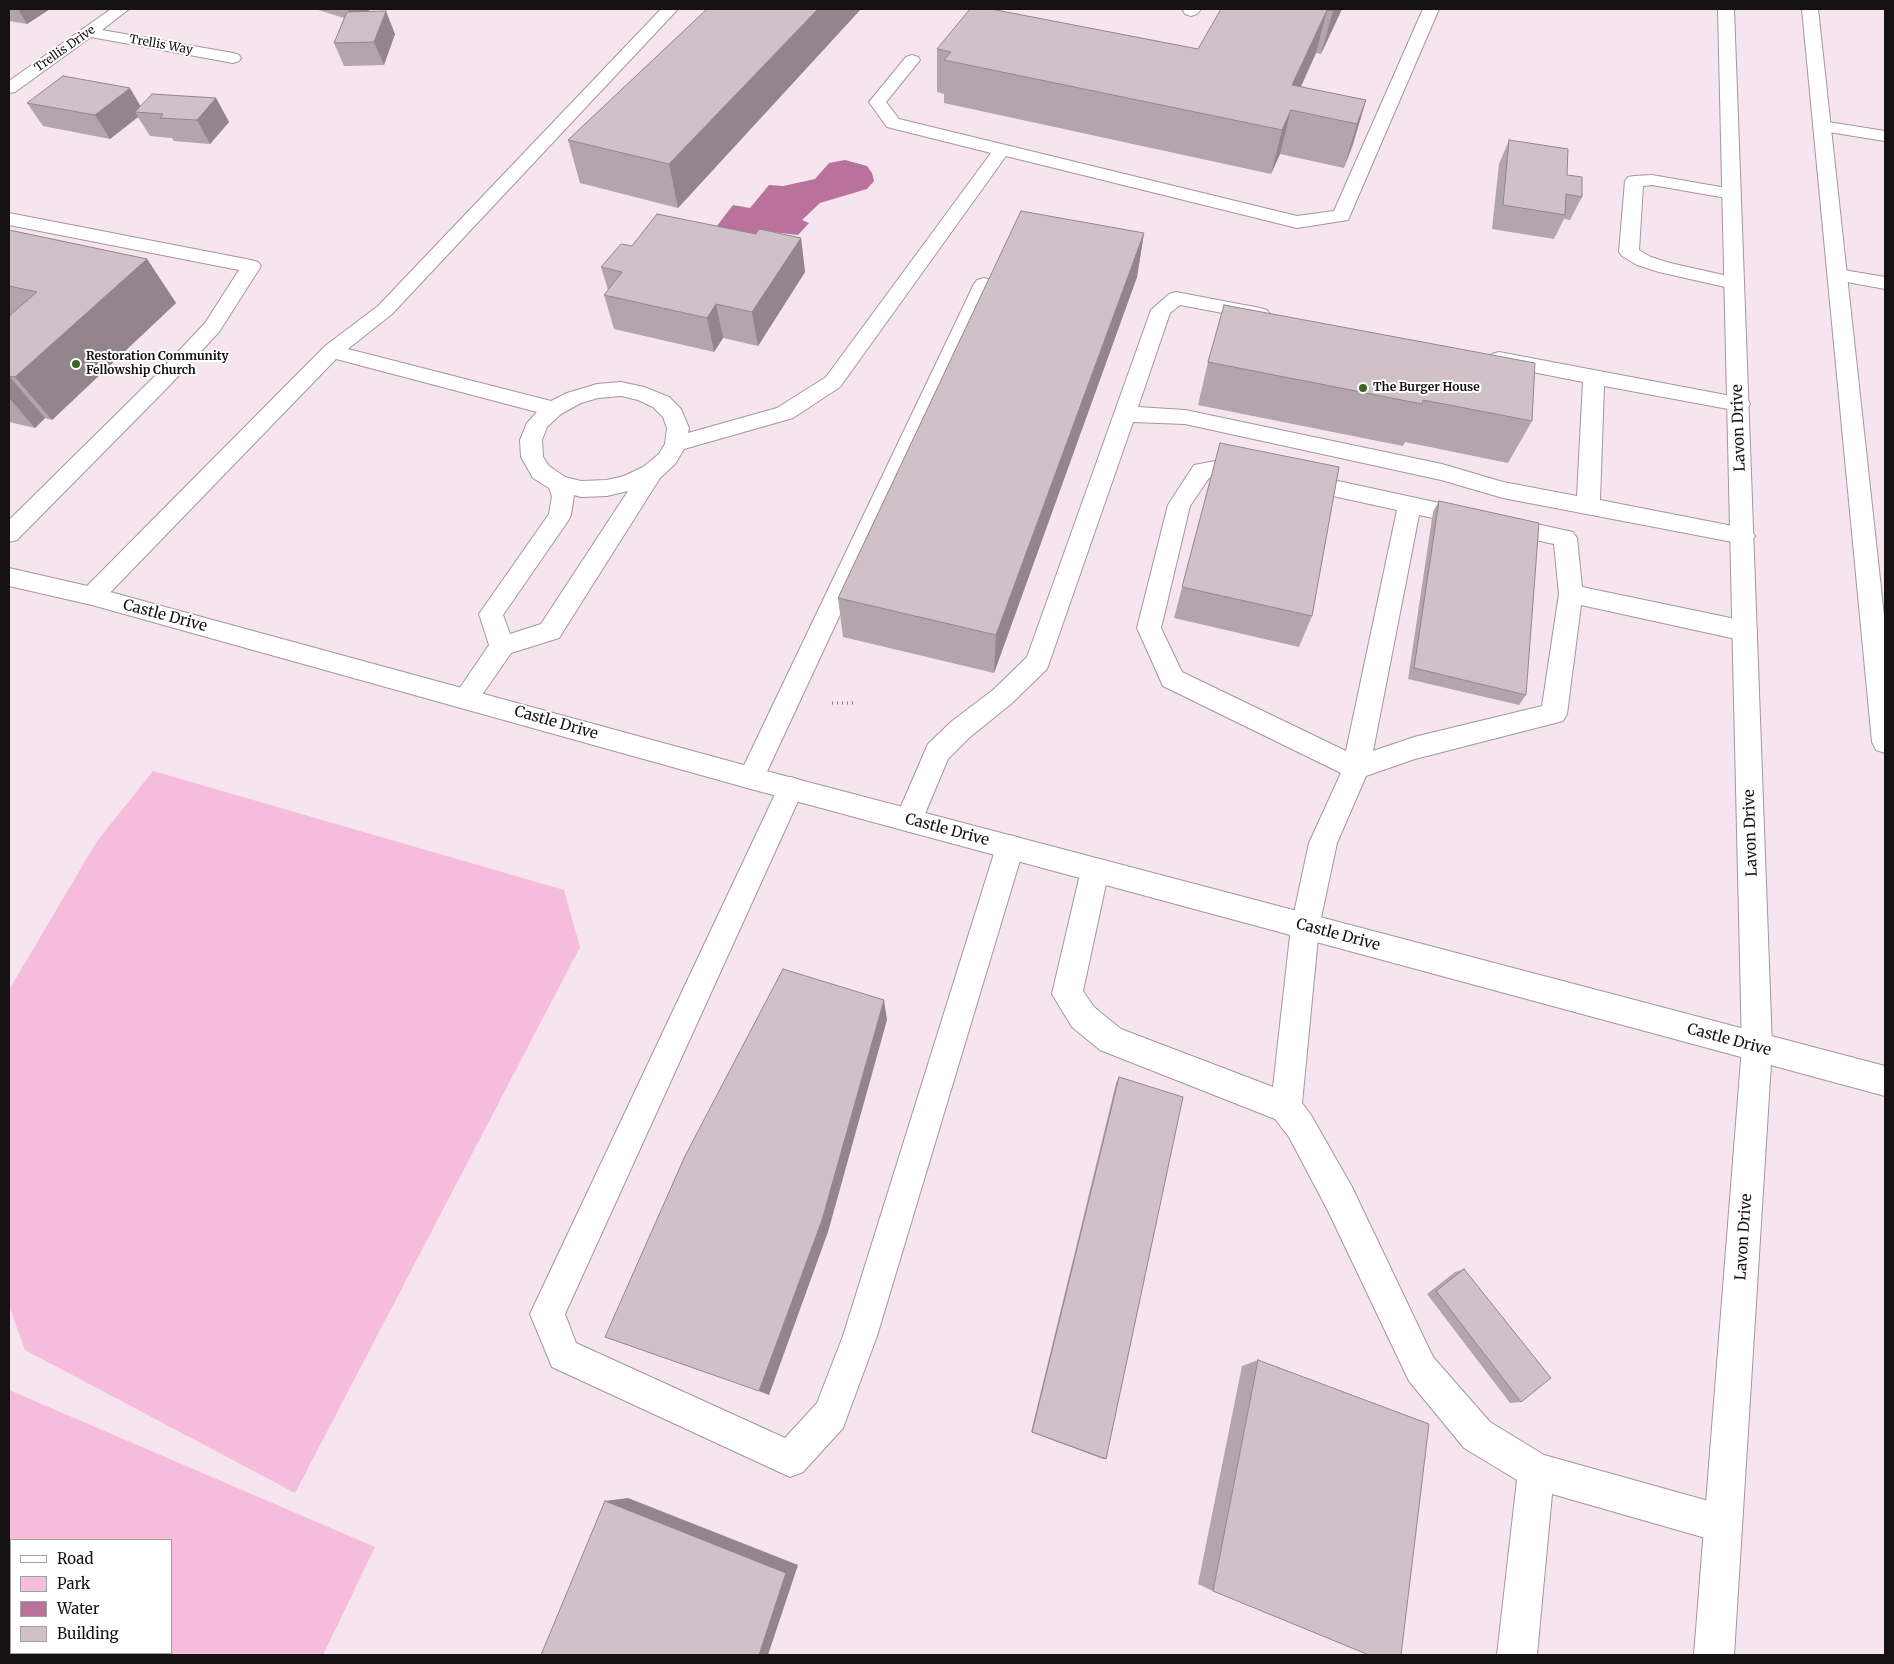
<!DOCTYPE html>
<style>
body{margin:0}
#map{position:relative;width:1894px;height:1664px;overflow:hidden;background:#f6e5ee;font-family:Merriweather,serif}
canvas{display:block}
.frame{position:absolute;inset:0;border:10px solid #151012;pointer-events:none}
.legend{position:absolute;left:10px;top:1539px;width:162px;height:115px;box-sizing:border-box;background:#fff;border:1px solid #a19fa0;margin:0;padding:6px 9px;list-style:none;font-size:15px;color:#151012}
.legend li{display:flex;align-items:center;gap:10px;height:25px}
.legend b{width:25px;border:1px solid #a19fa0}
</style>
<div id="map">
<canvas width="1894" height="1664"></canvas>
<div class="frame"></div>
<ul class="legend">
<li><b style="height:6px;background:#fff"></b>Road</li>
<li><b style="height:14px;background:#f6bcdc"></b>Park</li>
<li><b style="height:14px;background:#b8729b"></b>Water</li>
<li><b style="height:14px;background:#d0c0c8"></b>Building</li>
</ul>
</div>
<script>
const c = document.querySelector('canvas').getContext('2d');
c.lineJoin = 'round';
function fillPath(path, color) { c.fillStyle = color; c.fill(path, 'evenodd'); }
const toPath = rows => new Path2D(rows.map(r => 'M' + r).join(''));
function strokePath(path, color, width, dash) { c.strokeStyle = color; c.lineWidth = width; c.lineCap = dash ? 'butt' : 'round'; c.setLineDash(dash || []); c.stroke(path); }
function label(font, color, halo, rows, align = 'center') {
  c.font = font + ' Merriweather,serif'; c.lineWidth = 4; c.setLineDash([]); c.textBaseline = 'middle'; c.strokeStyle = halo; c.fillStyle = color; for (const [text, x, y, turn = 0] of rows) {
    c.save(); c.translate(x, y); c.rotate((+turn || 0) * Math.PI / 180); c.textAlign = isNaN(turn) ? turn : align; if (halo) c.strokeText(text, 0, 0); c.fillText(text, 0, 0); c.restore();
  }
}
fillPath(toPath([
 [153,771,564,890,580,947,295,1493,25,1350,9,1306,9,990,97,841],
 [9,1390,375,1547,323,1655,9,1655],
 [11,1540,171,1540,171,1653,11,1653]
]), '#f6bcdc');
fillPath(toPath([
 [845,160,867,166,872,173,874,181,867,189,820,203,802,220,809,223,798,235,764,231,755,236,716,227,733,205,750,208,769,185,783,186,815,179,829,163]
]), '#b8729b');
const lane = toPath([
 [661,9,678,9,392,314,348,349,551,401,567,393,597,384,621,382,644,387,669,397,681,409,689,428,688,433,777,408,826,377,991,153,887,127,869,102,906,57,912,55,918,57,920,60,886,102,899,119,1297,216,1334,211,1423,9,1439,9,1348,220,1297,228,1006,156,840,387,793,418,684,449,675,464,660,478,559,638,511,653,475,705,466,708,457,705,453,698,489,645,479,614,549,514,552,496,549,488,533,478,521,457,520,440,527,423,537,412,336,359,101,602,92,605,83,602,80,596,83,590,325,346,378,306,661,9],
 [621,396,638,400,653,407,663,417,667,428,665,444,659,454,643,467,624,476,607,480,581,481,565,477,549,466,543,457,542,440,547,427,561,414,581,403,598,398,621,396],
 [628,491,541,624,510,634,503,615,568,521,571,515,574,495,581,497,607,496,628,491],
 [1185,9,1201,9,1197,14,1191,16,1185,14,1183,11,1185,9],
 [1822,121,1885,131,1885,141,1816,130,1813,126,1816,122,1822,121],
 [1652,175,1738,190,1741,194,1738,198,1732,199,1652,185,1643,186,1639,250,1651,257,1670,263,1741,279,1744,283,1741,287,1734,289,1659,272,1637,265,1622,256,1619,252,1625,181,1628,177,1634,176,1652,175],
 [9,213,251,260,258,262,261,266,219,332,170,385,17,540,9,542,9,520,156,375,205,323,239,270,9,225,9,213],
 [1838,269,1885,277,1885,289,1831,279,1828,275,1831,271,1838,269],
 [984,278,991,280,994,284,764,778,760,786,751,789,742,786,738,778,974,284,977,280,984,278],
 [1176,292,1260,308,1267,310,1270,314,1267,318,1260,320,1180,305,1170,313,1138,407,1185,410,1442,464,1503,482,1577,496,1583,382,1492,364,1489,359,1492,354,1499,352,1747,399,1750,404,1747,409,1739,411,1604,386,1600,500,1743,528,1751,530,1755,536,1751,542,1743,544,1503,498,1441,480,1185,424,1133,422,1047,669,1011,704,970,737,948,759,919,828,909,832,899,828,895,820,928,744,952,721,993,690,1027,657,1151,310,1169,294,1176,292],
 [1232,458,1573,532,1577,538,1582,587,1745,621,1754,624,1757,631,1754,638,1745,641,1581,605,1567,714,1563,721,1415,759,1366,776,1337,843,1319,927,1302,1103,1311,1115,1352,1187,1433,1357,1490,1422,1544,1455,1723,1505,1736,1511,1742,1524,1736,1537,1723,1543,1552,1494,1537,1655,1497,1655,1517,1480,1464,1448,1409,1381,1328,1211,1289,1137,1275,1119,1100,1050,1072,1027,1052,994,1081,870,1085,861,1095,858,1105,861,1109,870,1083,991,1094,1007,1121,1029,1273,1087,1291,927,1309,843,1341,773,1163,686,1137,628,1168,505,1194,465,1232,458],
 [1232,474,1397,510,1346,751,1182,672,1161,628,1190,506,1209,478,1232,474],
 [1419,515,1554,544,1559,594,1542,706,1414,737,1373,751,1419,515],
 [791,777,800,780,804,788,565,1314,576,1343,785,1438,817,1403,843,1336,996,847,1000,838,1010,835,1020,838,1024,847,877,1336,843,1428,803,1472,790,1477,552,1367,530,1314,778,788,782,780,791,777]
]);
const street = toPath([
 [111,9,129,9,102,30,233,53,239,55,241,58,239,61,233,63,91,37,15,92,9,93,9,81,111,9]
]);
const secondary = toPath([
 [9,568,92,587,751,767,1885,1066,1885,1096,751,789,92,605,9,586,9,568]
]);
const primary = toPath([
 [1718,9,1734,9,1772,1047,1734,1655,1694,1655,1742,1047,1718,9],
 [1802,9,1818,9,1885,625,1885,753,1876,750,1872,742,1802,9]
]);
strokePath(lane, '#a5969e', 2);
strokePath(street, '#a5969e', 2);
strokePath(secondary, '#a5969e', 2);
strokePath(primary, '#a5969e', 2);
strokePath(toPath([
 [832,703,854,703]
]), '#84797e', 3, [1, 4]);
fillPath(lane, '#fff');
fillPath(street, '#fff');
fillPath(secondary, '#fff');
fillPath(primary, '#fff');
fillPath(toPath([
 [9,9,50,9,27,24,9,21],
 [315,9,372,9,368,11,395,34,384,65,344,66,334,43,344,18],
 [707,9,861,9,678,208,580,183,568,140],
 [1221,9,1342,9,1321,54,1316,53,1301,87,1366,100,1353,144,1344,168,1280,154,1271,174,944,103,944,94,937,92,937,49,1198,49],
 [216,98,229,122,210,144,174,141,172,138,150,136,138,117,110,139,43,126,27,103,141,106],
 [1509,140,1567,175,1582,197,1570,220,1564,219,1554,239,1492,229,1499,164],
 [9,230,147,259,176,303,52,420,45,418,35,428,9,422],
 [1144,233,1137,277,994,673,843,637,838,598],
 [756,234,801,238,805,272,758,346,723,338,714,352,614,329,604,295,608,290,601,267,632,246],
 [1224,305,1532,421,1508,463,1405,442,1403,446,1198,405,1208,362],
 [1220,443,1312,616,1299,647,1174,618],
 [1439,501,1526,695,1519,705,1408,679,1433,512],
 [1119,1077,1106,1459,1103,1459,1031,1432,1116,1083],
 [1464,1269,1521,1402,1510,1403,1427,1294,1455,1272],
 [1258,1360,1213,1591,1198,1584,1242,1366]
]), '#b3a5ac');
fillPath(toPath([
 [18,9,50,9,27,24],
 [348,9,372,9,352,20],
 [818,9,861,9,678,208,669,164],
 [1334,9,1342,9,1321,54,1333,11],
 [1327,10,1316,53,1281,129,1292,85],
 [386,11,395,34,384,65,374,42],
 [130,88,144,112,135,112,138,117,110,139,95,115],
 [216,98,229,122,210,144,197,120],
 [1366,100,1353,144,1344,168,1357,124],
 [1291,110,1280,154,1271,174,1282,130],
 [1144,233,1137,277,994,673,996,635],
 [801,238,805,272,758,346,752,312],
 [147,259,176,303,52,420,15,377],
 [716,304,723,338,714,352,707,318],
 [9,376,45,418,35,428,9,398],
 [884,1000,887,1020,828,1232,769,1395,759,1391],
 [628,1498,798,1565,768,1655,759,1655,605,1501]
]), '#92868c');
const building = toPath([
 [707,9,818,9,669,164,568,140,707,9],
 [970,9,991,9,1198,49,1221,9,1334,9,1333,11,1327,10,1292,85,1366,100,1357,124,1291,110,1282,130,944,60,951,52,937,49,970,9],
 [386,11,374,42,334,43,347,12,386,11],
 [63,76,130,88,95,115,27,103,63,76],
 [152,94,216,98,197,120,160,118,163,114,135,112,152,94],
 [1509,140,1568,149,1567,175,1582,177,1582,197,1566,194,1565,215,1503,205,1509,140],
 [1021,211,1144,233,996,635,838,598,1021,211],
 [657,214,756,234,759,229,801,238,752,312,716,304,707,318,604,295,622,272,601,267,621,244,632,246,657,214],
 [9,230,147,259,15,377,9,376,9,316,37,292,9,286,9,230],
 [1224,305,1535,363,1532,421,1423,400,1422,404,1208,362,1224,305],
 [1220,443,1339,467,1312,616,1182,587,1220,443],
 [1439,501,1539,523,1526,695,1414,668,1439,501],
 [783,969,884,1000,822,1220,759,1391,605,1337,685,1156,783,969],
 [1119,1077,1183,1097,1106,1459,1032,1432,1119,1077],
 [1464,1269,1551,1378,1521,1402,1436,1291,1464,1269],
 [1258,1360,1429,1424,1401,1655,1369,1655,1213,1591,1258,1360],
 [605,1501,786,1573,759,1655,541,1655,605,1501]
]);
fillPath(building, '#d0c0c8');
strokePath(building, '#92868c', 1);
for (const [x, y, r, color] of [
 [76,364,5,"#3c6420"],
 [1363,388,5,"#3c6420"]
]) { const dot = new Path2D(); dot.arc(x, y, r, 0, 2 * Math.PI); c.fillStyle = color; c.fill(dot); strokePath(dot, '#fff', 2); }
label('12px', '#151012', '#fff', [
 ["Trellis Way",161,45,10],
 ["Trellis Drive",65,49,-35]
]);
label('bold 12px', '#151012', '#fff', [
 ["Restoration Community",86,357],
 ["Fellowship Church",86,371],
 ["The Burger House",1373,388]
], 'left');
label('15px', '#151012', '#fff', [
 ["Lavon Drive",1739,428,-92],
 ["Castle Drive",165,616,15],
 ["Castle Drive",556,723,16],
 ["Castle Drive",947,830,15],
 ["Lavon Drive",1751,833,-92],
 ["Castle Drive",1338,935,15],
 ["Castle Drive",1729,1040,15],
 ["Lavon Drive",1744,1237,-86]
]);
</script>
